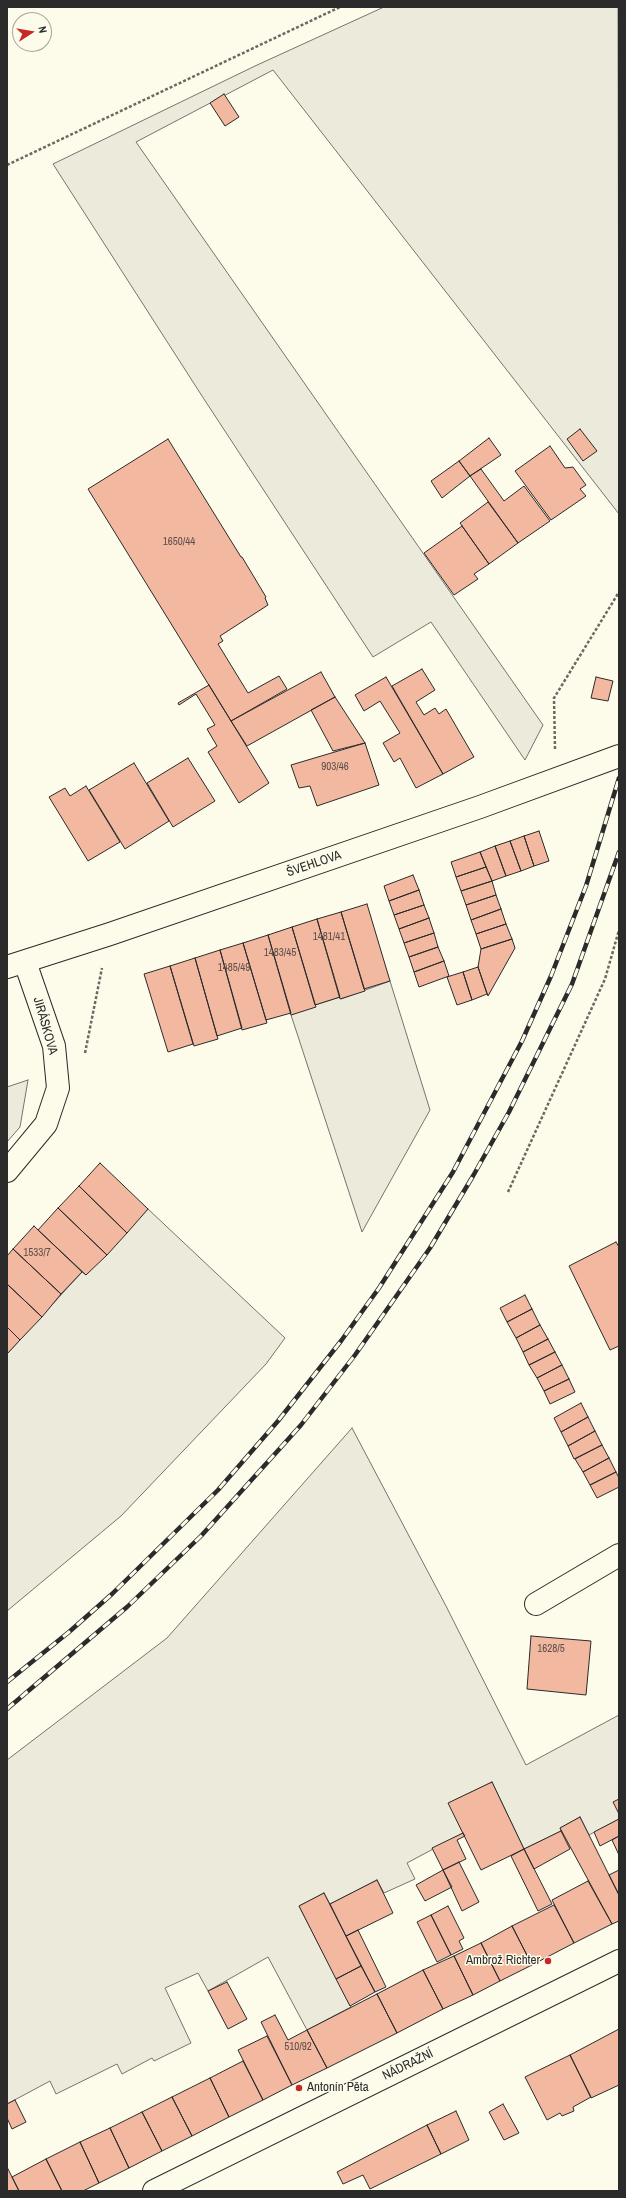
<!DOCTYPE html>
<meta charset="utf-8">
<style>
body{margin:0}
#map{position:relative;width:626px;height:2198px;overflow:hidden;background:#fdfbea;font-family:"Archivo Narrow",sans-serif}
canvas{display:block}
.frame{position:absolute;inset:0;border:8px solid #2b2b2b;pointer-events:none}
.north{position:absolute;left:12px;top:12px;width:40px;height:40px;box-sizing:border-box;background:#fdfbea;border:1px solid #a9a89e;border-radius:50%;rotate:78deg;font-size:11px;font-weight:700;line-height:16px;text-align:center;color:#2b2b2b}
.north::after{content:'';display:block;margin:auto;width:14px;height:18px;background:#c62828;clip-path:polygon(50% 0,100% 100%,50% 72%,0 100%)}
</style>
<div id="map">
<canvas width="626" height="2198"></canvas>
<div class="frame"></div>
<div class="north">N</div>
</div>
<script>
const c = document.querySelector('canvas').getContext('2d');
c.lineJoin = 'round';
function fillPath(path, color) { c.fillStyle = color; c.fill(path, 'evenodd'); }
const toPath = rows => new Path2D(rows.map(r => 'M' + r).join(''));
function strokePath(path, color, width, dash) { c.strokeStyle = color; c.lineWidth = width; c.lineCap = dash ? 'butt' : 'round'; c.setLineDash(dash || []); c.stroke(path); }
function label(font, color, halo, rows, align = 'center') {
  c.font = font + ' "Archivo Narrow",sans-serif'; c.lineWidth = 3; c.setLineDash([]); c.textBaseline = 'middle'; c.strokeStyle = halo; c.fillStyle = color; for (const [text, x, y, turn = 0] of rows) {
    c.save(); c.translate(x, y); c.rotate((+turn || 0) * Math.PI / 180); c.textAlign = isNaN(turn) ? turn : align; if (halo) c.strokeText(text, 0, 0); c.fillText(text, 0, 0); c.restore();
  }
}
const green = toPath([
 [384,7,618,7,619,514,273,70,136,142,543,725,525,760,431,622,373,657,202,396,53,164,255,66,384,7],
 [390,981,430,1110,362,1232,291,1015,315,1005,340,997,341,999,390,981],
 [28,1080,20,1127,7,1142,7,1087,28,1080],
 [148,1209,285,1338,266,1364,121,1516,7,1611,7,1354,82,1272,86,1275,148,1209],
 [352,1428,446,1606,526,1765,619,1715,619,1819,589,1835,580,1817,560,1828,561,1831,524,1849,492,1782,449,1803,463,1833,407,1863,415,1879,384,1893,377,1880,330,1904,324,1893,299,1906,351,2007,307,2030,268,1957,208,1991,198,1973,165,1988,191,2043,154,2061,152,2058,122,2074,117,2064,56,2094,50,2081,7,2104,7,1760,167,1638,352,1428]
]);
fillPath(green, '#ecebdb');
strokePath(green, '#74746e', 1);
const building = toPath([
 [224,94,239,117,225,126,210,103,224,94],
 [580,429,597,451,583,461,567,439,580,429],
 [489,438,501,455,470,476,459,461,489,438],
 [168,439,241,557,242,557,266,597,265,598,268,605,220,636,223,641,218,644,248,693,279,676,287,689,231,721,88,489,168,439],
 [550,446,565,468,573,467,586,485,580,489,586,496,551,520,515,471,550,446],
 [459,461,470,476,442,498,431,481,459,461],
 [481,469,504,501,524,486,550,521,518,543,470,476,481,469],
 [488,502,518,543,489,564,460,523,488,502],
 [462,526,489,564,474,574,478,579,454,595,424,553,462,526],
 [422,669,435,690,416,702,424,715,435,708,439,714,446,709,474,757,443,774,392,686,422,669],
 [321,672,335,697,247,746,231,721,321,672],
 [386,677,443,774,416,788,400,758,394,762,383,743,400,733,380,701,364,711,355,695,386,677],
 [596,677,613,681,608,701,591,698,596,677],
 [209,685,269,783,239,803,208,752,217,746,207,729,215,725,196,694,179,705,178,703,209,685],
 [335,697,365,743,333,751,311,710,335,697],
 [365,743,379,785,317,806,310,786,299,788,291,765,365,743],
 [188,758,215,801,173,827,147,783,188,758],
 [134,763,169,821,125,849,89,790,134,763],
 [86,786,120,842,88,861,49,797,65,788,70,796,86,786],
 [539,831,549,861,534,866,524,836,539,831],
 [524,836,534,866,521,871,510,841,524,836],
 [510,841,521,871,506,876,495,846,510,841],
 [495,846,506,876,492,881,480,852,495,846],
 [480,852,486,867,456,877,451,862,480,852],
 [486,867,492,881,461,891,456,877,486,867],
 [413,875,419,890,389,901,384,886,413,875],
 [492,881,496,895,466,905,461,891,492,881],
 [419,890,424,905,394,915,389,901,419,890],
 [496,895,501,909,471,920,466,905,496,895],
 [367,904,390,981,364,989,341,912,367,904],
 [424,905,429,918,399,929,394,915,424,905],
 [501,909,506,924,476,934,471,920,501,909],
 [341,912,365,991,340,999,317,919,341,912],
 [429,918,434,933,404,943,399,929,429,918],
 [317,919,340,997,315,1005,292,927,317,919],
 [506,924,512,939,481,949,476,934,506,924],
 [292,927,316,1007,291,1015,268,935,292,927],
 [434,933,438,947,409,957,404,943,434,933],
 [268,935,291,1013,266,1020,243,943,268,935],
 [512,939,515,948,488,996,478,967,481,949,512,939],
 [243,943,267,1023,242,1030,220,950,243,943],
 [438,947,444,961,414,972,409,957,438,947],
 [220,950,242,1028,217,1036,195,958,220,950],
 [195,958,218,1039,194,1046,170,966,195,958],
 [444,961,449,976,419,987,414,972,444,961],
 [170,966,193,1044,168,1052,144,974,170,966],
 [478,967,487,994,472,1000,463,972,478,967],
 [463,972,472,1000,457,1005,447,977,463,972],
 [100,1163,148,1209,127,1233,79,1186,100,1163],
 [79,1186,127,1233,107,1255,58,1208,79,1186],
 [58,1208,107,1255,86,1275,38,1230,58,1208],
 [34,1226,82,1272,61,1294,13,1249,34,1226],
 [616,1242,619,1247,619,1346,610,1350,569,1266,616,1242],
 [13,1249,61,1294,42,1317,7,1284,7,1256,13,1249],
 [7,1284,42,1317,20,1340,7,1327,7,1284],
 [525,1295,532,1309,507,1322,500,1308,525,1295],
 [532,1309,540,1325,516,1338,507,1322,532,1309],
 [540,1325,548,1339,523,1352,516,1338,540,1325],
 [7,1327,20,1340,7,1354,7,1327],
 [548,1339,555,1352,529,1365,523,1352,548,1339],
 [555,1352,562,1365,537,1378,529,1365,555,1352],
 [562,1365,569,1379,544,1391,537,1378,562,1365],
 [569,1379,575,1392,550,1404,544,1391,569,1379],
 [581,1403,588,1417,561,1432,554,1418,581,1403],
 [588,1417,595,1431,568,1446,561,1432,588,1417],
 [595,1431,602,1445,574,1459,568,1446,595,1431],
 [602,1445,609,1458,583,1472,575,1459,602,1445],
 [609,1458,616,1472,590,1485,583,1472,609,1458],
 [616,1472,619,1478,619,1487,597,1498,590,1485,616,1472],
 [531,1636,591,1641,586,1695,527,1689,531,1636],
 [492,1782,524,1849,481,1870,448,1803,492,1782],
 [619,1799,619,1814,613,1802,619,1799],
 [580,1817,619,1895,619,1921,612,1924,560,1828,580,1817],
 [619,1819,619,1836,600,1846,594,1832,619,1819],
 [561,1831,570,1849,534,1869,524,1849,561,1831],
 [463,1833,465,1836,457,1840,466,1859,443,1870,432,1848,463,1833],
 [619,1836,619,1855,612,1840,619,1836],
 [524,1849,552,1904,538,1911,511,1856,524,1849],
 [459,1862,479,1902,462,1911,443,1870,459,1862],
 [443,1870,452,1887,425,1901,416,1885,443,1870],
 [619,1870,619,1895,609,1875,619,1870],
 [377,1880,393,1913,346,1936,330,1904,377,1880],
 [588,1881,612,1924,574,1943,552,1900,588,1881],
 [324,1893,361,1966,336,1979,299,1906,324,1893],
 [554,1905,574,1943,532,1965,512,1926,554,1905],
 [448,1906,464,1938,459,1941,463,1949,451,1955,431,1915,448,1906],
 [431,1915,451,1955,437,1962,417,1922,431,1915],
 [512,1926,532,1965,500,1981,481,1943,512,1926],
 [358,1930,386,1987,375,1992,346,1936,358,1930],
 [481,1943,500,1981,473,1995,454,1956,481,1943],
 [454,1956,473,1995,443,2009,423,1970,454,1956],
 [361,1966,375,1992,350,2006,336,1979,361,1966],
 [423,1970,443,2009,397,2033,377,1994,423,1970],
 [227,1982,247,2019,228,2029,208,1991,227,1982],
 [377,1994,397,2033,327,2068,307,2030,377,1994],
 [275,2015,288,2040,307,2030,327,2068,292,2085,261,2022,275,2015],
 [619,2029,619,2085,591,2098,570,2055,619,2029],
 [267,2036,292,2085,263,2100,238,2050,267,2036],
 [570,2055,591,2097,573,2107,574,2111,562,2116,560,2113,547,2120,525,2077,570,2055],
 [243,2061,263,2100,229,2117,210,2078,243,2061],
 [210,2078,229,2117,192,2136,172,2097,210,2078],
 [172,2097,192,2136,162,2151,142,2112,172,2097],
 [15,2100,26,2122,12,2129,7,2118,7,2104,15,2100],
 [503,2104,519,2133,504,2140,489,2112,503,2104],
 [456,2111,469,2140,441,2154,427,2125,456,2111],
 [142,2112,162,2151,129,2168,110,2128,142,2112],
 [427,2125,441,2154,370,2189,363,2175,343,2184,337,2172,427,2125],
 [110,2128,129,2168,99,2183,80,2142,110,2128],
 [80,2142,99,2183,83,2191,62,2191,46,2159,80,2142],
 [46,2159,62,2191,19,2191,12,2177,46,2159],
 [7,2167,19,2191,7,2191,7,2167]
]);
fillPath(building, '#f2b8a0');
strokePath(building, '#2b2b2b', 1);
const minor = toPath([
 [7,967,110,934,480,807,619,756],
 [7,1171,46,1124,58,1088,54,1046,25,962],
 [536,1604,619,1555],
 [154,2191,619,1961]
]);
strokePath(minor, '#2b2b2b', 24);
strokePath(toPath([
 [7,165,340,7],
 [555,749,554,698,619,592],
 [85,1053,102,968],
 [508,1192,605,979,619,930]
]), '#6a6964', 2.5, [3, 2]);
strokePath(minor, '#fdfbea', 22);
const rail = toPath([
 [7,1682,69,1632,112,1594,218,1490,278,1421,341,1341,379,1288,453,1172,522,1041,551,976,586,886,619,778],
 [7,1709,127,1607,201,1536,301,1425,355,1355,430,1248,473,1176,509,1112,572,984,619,852]
]);
strokePath(rail, '#2b2b2b', 4.5);
strokePath(rail, '#fdfbea', 3, [9]);
for (const [x, y, r, color] of [
 [548,1961,4,"#c62828"],
 [299,2088,4,"#c62828"]
]) { const dot = new Path2D(); dot.arc(x, y, r, 0, 2 * Math.PI); c.fillStyle = color; c.fill(dot); strokePath(dot, '#fdfbea', 1.5); }
label('11px', '#5d4e48', null, [
 ["1650/44",179,542],
 ["903/46",335,767],
 ["1481/41",329,937],
 ["1483/45",280,953],
 ["1485/49",234,968],
 ["1533/7",37,1253],
 ["1628/5",551,1649],
 ["510/92",298,2047]
]);
label('13px', '#2b2b2b', '#fdfbea', [
 ["ŠVEHLOVA",314,864,-19],
 ["JIRÁSKOVA",45,1026,74],
 ["NÁDRAŽNÍ",408,2065,-26]
]);
label('13px', '#2b2b2b', '#fdfbea', [
 ["Ambrož Richter",540,1961],
 ["Antonín Pěta",307,2088,"left"]
], 'right');
</script>
